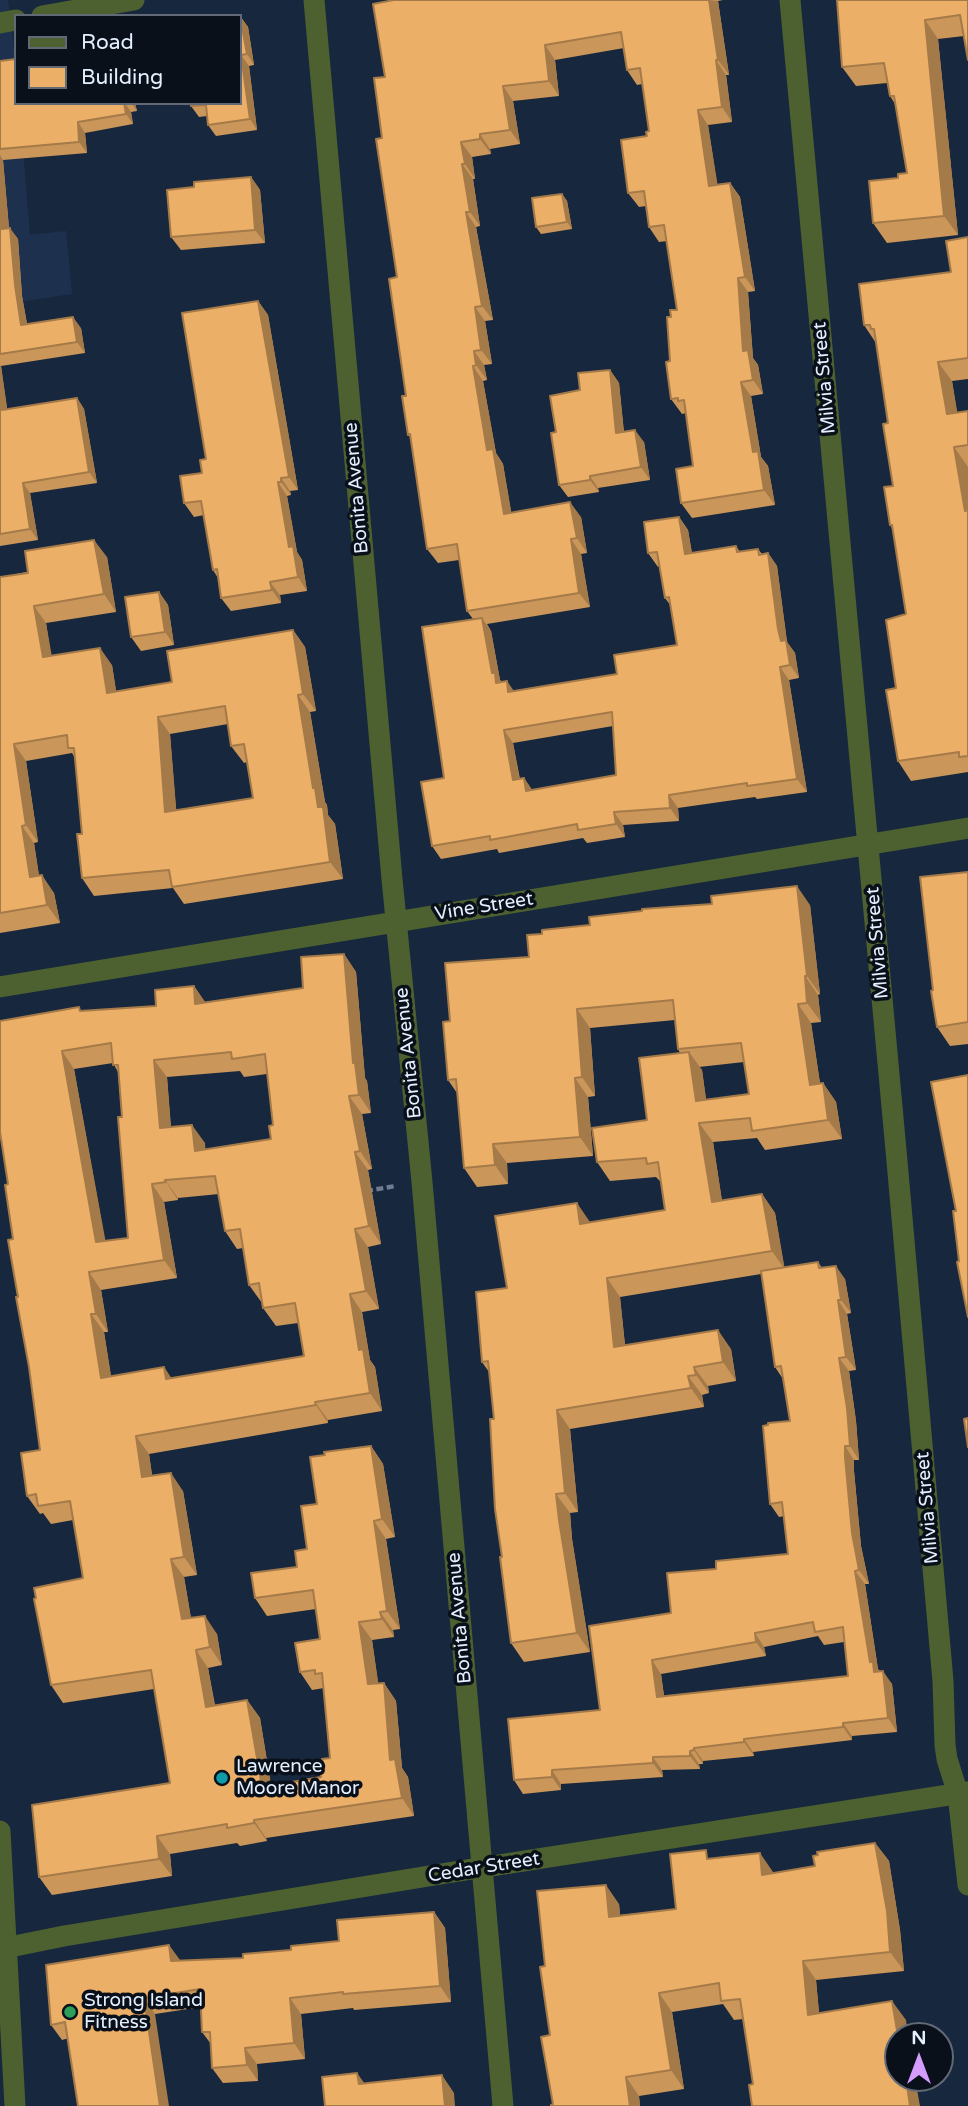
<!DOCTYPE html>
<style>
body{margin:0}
#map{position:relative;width:968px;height:2106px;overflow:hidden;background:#17273e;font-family:"Varela Round",sans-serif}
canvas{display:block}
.legend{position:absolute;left:14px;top:14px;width:228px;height:91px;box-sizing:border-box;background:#09101a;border:2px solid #616976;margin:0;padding:9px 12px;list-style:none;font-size:21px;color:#e4efff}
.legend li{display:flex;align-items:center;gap:14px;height:35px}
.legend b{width:35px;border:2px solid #616976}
.north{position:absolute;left:884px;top:2022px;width:70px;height:70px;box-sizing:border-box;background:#09101a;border:2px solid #616976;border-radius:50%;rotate:0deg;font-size:19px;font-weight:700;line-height:28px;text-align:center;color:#e4efff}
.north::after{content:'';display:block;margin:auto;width:24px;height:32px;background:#d49cfc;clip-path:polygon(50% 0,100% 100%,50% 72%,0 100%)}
</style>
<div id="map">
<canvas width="968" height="2106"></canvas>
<ul class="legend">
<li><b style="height:9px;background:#4c612f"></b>Road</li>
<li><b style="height:19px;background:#ecaf68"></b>Building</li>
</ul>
<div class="north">N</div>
</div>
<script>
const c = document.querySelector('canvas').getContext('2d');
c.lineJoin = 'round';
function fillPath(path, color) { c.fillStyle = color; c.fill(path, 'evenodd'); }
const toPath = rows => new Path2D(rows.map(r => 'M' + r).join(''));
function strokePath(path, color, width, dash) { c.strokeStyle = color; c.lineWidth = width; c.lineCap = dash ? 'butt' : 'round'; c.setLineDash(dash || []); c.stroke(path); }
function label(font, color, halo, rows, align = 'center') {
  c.font = font + ' "Varela Round",sans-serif'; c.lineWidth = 7; c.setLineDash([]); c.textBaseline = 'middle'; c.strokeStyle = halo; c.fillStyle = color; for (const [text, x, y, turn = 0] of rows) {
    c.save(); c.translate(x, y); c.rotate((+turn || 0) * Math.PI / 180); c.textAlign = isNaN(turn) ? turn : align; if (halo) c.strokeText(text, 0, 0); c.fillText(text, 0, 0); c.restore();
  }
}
fillPath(toPath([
 [0,0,8,0,16,65,16,103,19,103,30,235,66,231,72,294,0,305]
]), '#1d314e');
strokePath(toPath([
 [366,1191,396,1186]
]), '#707d91', 4.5, [7, 3.5]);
strokePath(toPath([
 [314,0,392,879,422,1182,503,2106],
 [790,0,896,1150,943,1681,945,1745,947,1759,958,1794,968,1885],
 [0,987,968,828]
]), '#4c612f', 21);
strokePath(toPath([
 [42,16,134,0],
 [0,23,16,20],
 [0,1831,15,2106],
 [0,1949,64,1936,447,1873,968,1792]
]), '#4c612f', 21);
fillPath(toPath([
 [394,0,723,0,718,1,729,75,726,75,732,122,708,125,717,184,730,183,740,197,755,291,748,292,753,358,758,365,763,394,751,396,761,457,768,466,775,505,692,518,681,503,693,466,686,413,682,414,671,399,671,317,677,310,667,241,659,242,649,227,646,206,639,207,628,193,649,131,642,84,637,85,627,70,624,48,555,60,559,96,513,101,520,144,490,149,491,154,472,157,475,179,473,179,480,226,476,227,493,320,485,321,492,364,484,365,487,380,483,381,496,453,503,464,511,512,581,517,587,553,581,554,590,607,487,624,491,631,500,680,514,691,617,674,677,645,671,606,665,598,659,566,658,567,648,553,679,517,688,530,692,553,736,546,740,552,758,549,762,554,768,553,777,566,787,642,795,653,799,678,789,680,807,792,757,799,755,797,678,808,679,821,623,825,625,837,587,843,583,838,499,853,497,849,441,859,432,846,473,619,467,611,459,560,438,563,427,549,411,438,408,435,397,277,382,138,385,77],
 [613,726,616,775,532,790,524,778,520,779,513,743],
 [837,0,968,0,964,36,938,39,958,235,887,243,873,223,898,178,907,173,895,104,890,96,887,83,856,86,842,67],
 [240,16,248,27,254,65,249,66,257,130,216,136,208,125,207,116,199,117,191,106],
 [0,61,16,103,135,103,137,111,131,112,133,124,85,133,87,153,3,160,9,228,18,239,22,296,27,324,81,328,85,353,1,366,7,409,77,398,84,409,97,483,30,493,38,540,0,546],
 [251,177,260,190,265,243,181,250,171,237],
 [562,194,567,201,572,229,541,234,536,227],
 [968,237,968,379,952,381,957,413,968,411,968,772,911,781,898,761,896,688,906,614,893,530,890,525,893,486,888,423,876,343,864,325,951,272],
 [258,301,268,315,298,490,290,491,291,495,287,496,297,552,302,560,307,591,280,595,281,603,231,611,221,598,218,578,213,570,204,515,194,517,184,503,202,473],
 [610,370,619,383,624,432,644,442,650,480,598,488,599,492,568,497,559,485,556,432,580,390],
 [107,557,116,612,46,623,51,656,112,665,116,691,172,682,293,630,305,647,316,711,310,712,325,802,327,805,328,815,335,824,343,879,184,904,173,888,94,896,82,878,82,834,75,758,72,753,26,761,38,842,34,843,39,876,54,893,60,923,0,933,0,577],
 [228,724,231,746,244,763,247,762,253,798,176,811,170,734],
 [159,592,168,605,174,645,141,651,131,637],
 [968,872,968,1044,950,1046,937,1027,933,990],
 [810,905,820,994,818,995,821,1022,811,1023,820,1083,823,1083,836,1102,842,1139,765,1150,757,1138,713,1142,722,1201,762,1194,775,1213,784,1267,818,1262,822,1268,845,1279,851,1313,847,1314,856,1370,849,1371,856,1421,859,1460,854,1460,854,1471,861,1546,869,1584,865,1584,878,1669,892,1684,897,1732,852,1736,852,1740,753,1752,754,1756,703,1761,703,1764,699,1764,700,1769,662,1770,663,1777,561,1784,561,1790,523,1794,514,1780,600,1710,671,1613,716,1569,788,1554,784,1516,779,1517,770,1504,790,1421,783,1379,775,1367,761,1274,620,1297,625,1345,731,1349,736,1381,708,1386,709,1393,702,1395,704,1407,570,1429,578,1512,570,1513,572,1539,590,1652,524,1662,511,1643,502,1557,494,1419,489,1372,482,1362,507,1288,590,1222,665,1210,661,1182,656,1177,610,1181,597,1162,647,1120,680,1053,678,1049,675,1020,590,1028,595,1096,588,1097,593,1156,507,1163,508,1184,477,1187,464,1168,457,1093,448,1080,450,1021,529,957],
 [744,1062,749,1094,706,1100,702,1070,699,1067],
 [818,1636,824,1645,844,1642,848,1676,664,1696,661,1674,766,1656,764,1647],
 [344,954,356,972,365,1078,367,1081,371,1113,362,1114,372,1169,368,1170,381,1244,368,1247,379,1309,362,1312,370,1360,375,1367,382,1411,328,1420,328,1423,149,1454,152,1475,183,1491,197,1575,184,1577,191,1618,217,1634,222,1665,208,1668,215,1705,247,1700,260,1718,271,1785,321,1777,330,1758,324,1688,312,1690,300,1672,320,1639,316,1609,267,1616,255,1598,297,1567,307,1549,317,1504,371,1446,383,1464,395,1537,386,1539,400,1629,393,1630,394,1637,372,1640,378,1683,384,1683,396,1701,402,1768,408,1777,414,1816,266,1838,267,1841,240,1846,237,1843,170,1854,172,1876,52,1895,39,1877,170,1783,154,1689,63,1703,51,1685,83,1578,73,1520,51,1524,43,1513,40,1514,27,1496,40,1450,29,1367,18,1297,8,1184,0,1132,81,1011,156,1006,194,986,205,1002,303,988],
 [113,1063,118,1072,122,1117,128,1238,105,1241,74,1069],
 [240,1071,244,1077,267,1074,273,1125,271,1139,205,1150,205,1143,171,1127,167,1077],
 [219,1194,225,1231,237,1249,243,1248,249,1285,262,1303,263,1308,276,1326,298,1323,304,1356,171,1378,164,1367,111,1376,104,1332,108,1332,101,1290,177,1278,164,1202,178,1200,178,1198],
 [875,1843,889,1861,900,1930,904,1971,816,1980,819,2013,906,2020,753,2084,743,2019,734,2020,723,2004,672,2012,684,2089,639,2096,640,2106,551,2106,553,2104,550,2035,545,1966,619,1904,620,1915,676,1909,712,1858,773,1872,773,1873,815,1866],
 [434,1912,445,1928,451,2002,354,2010,353,2008,301,2014,305,2059,257,2064,258,2081,223,2083,212,2068,211,2044,202,2032,201,2007,155,2014,62,2040,51,2025,180,1961,243,1958,339,1941]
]), '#cb9659');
fillPath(toPath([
 [709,0,718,1,729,75,718,60],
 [240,16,248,27,254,65,247,54],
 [925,20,938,39,958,235,944,216],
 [545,45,555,60,559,96,549,81],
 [241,55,249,66,257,130,250,119],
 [716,60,726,75,732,122,722,107],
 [503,86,513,101,520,144,510,130],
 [124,103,125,103,131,112,133,124,126,114],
 [131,103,135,103,137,111],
 [698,110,708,125,720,200,709,186],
 [78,122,85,133,87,153,79,142],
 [480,134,490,149,491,154,480,139],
 [461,142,472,157,475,179,465,164],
 [0,155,3,160,10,240,2,229,0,200],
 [462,164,473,179,480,226,470,212],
 [251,177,260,190,265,243,255,230],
 [730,183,740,197,755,291,745,277],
 [562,194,567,201,572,229,567,222],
 [466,212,476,227,493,320,482,306],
 [10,228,18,239,22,296,29,335,21,325,15,285],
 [738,278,748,292,753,358,758,365,763,394,753,380,743,351],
 [258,301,268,315,298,490,289,477],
 [475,307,485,321,492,364,481,350],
 [73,317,81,328,85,353,77,342],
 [474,351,484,365,487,380,476,365],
 [938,362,952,381,961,434,947,414],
 [0,365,1,366,9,421,2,410,0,400],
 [473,366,483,381,496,453,503,464,514,528,504,514,487,450],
 [610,370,619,383,625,445,616,433],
 [741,382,751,396,761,457,768,466,775,505,764,490,753,452],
 [77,398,84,409,97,483,89,472],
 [635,430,644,442,650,480,641,467],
 [954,447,968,467,968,515,965,511],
 [590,476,598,488,599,492,590,480],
 [281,478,290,491,291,495,281,482],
 [278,482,287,496,297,552,302,560,307,591,298,577,289,547],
 [23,483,30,493,38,540,30,529],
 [570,502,581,517,587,553,577,538],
 [679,517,688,530,694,567,685,554],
 [571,539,581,554,590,607,579,593],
 [94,540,107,557,116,612,104,594],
 [768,553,777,566,787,642,795,653,799,678,790,665,781,641,778,629],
 [270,582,280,595,281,603,272,590],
 [159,592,168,605,174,645,165,632],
 [34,606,46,623,55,674,43,657],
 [482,618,491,631,500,680,504,686,496,683,492,673],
 [293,630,305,647,316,711,303,694],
 [100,648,112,665,119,710,107,693],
 [780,667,789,680,807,792,797,779],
 [507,681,516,694,508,692],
 [298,695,310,712,325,802,327,805,328,815,335,824,343,879,330,862,313,788],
 [158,717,170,734,178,830,165,812],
 [504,730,513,743,522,793,513,780],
 [14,744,26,761,38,842,26,825],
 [524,778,533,791,526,791],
 [669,795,678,808,679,821,670,808],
 [614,812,623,825,625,837,616,824],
 [22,826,34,843,42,895,30,877],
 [42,875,54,893,60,923,47,905],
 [797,886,810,905,820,994,807,976],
 [344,954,356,972,365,1078,367,1081,371,1113,359,1095,353,1063],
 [805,976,818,995,821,1022,807,1003],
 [194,986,206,1004,195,1004],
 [798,1004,811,1023,823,1104,810,1085],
 [577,1009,590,1028,595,1096,582,1077],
 [62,1051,74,1069,109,1260,96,1242],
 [689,1052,702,1070,709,1120,696,1101],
 [154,1060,167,1077,172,1146,160,1128],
 [575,1078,588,1097,593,1156,580,1137],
 [823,1083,836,1102,842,1139,828,1120],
 [349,1096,362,1114,372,1169,360,1151],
 [699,1123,713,1142,725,1221,712,1202],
 [192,1125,205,1143,207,1169,195,1151],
 [493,1144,507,1163,508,1184,495,1165],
 [355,1152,368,1170,381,1244,369,1226],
 [165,1180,178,1198,178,1200,166,1182],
 [152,1184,164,1202,177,1278,164,1260],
 [762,1194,775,1213,785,1270,772,1251],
 [577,1203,590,1222,593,1243,580,1224],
 [355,1229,368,1247,379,1309,366,1291],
 [836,1266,845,1279,851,1313,841,1300],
 [89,1272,101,1290,108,1332,96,1314],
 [607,1278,620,1297,627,1366,614,1347],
 [350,1294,362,1312,370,1360,375,1367,382,1411,370,1393,359,1350],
 [838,1300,847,1314,856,1370,846,1357],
 [91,1314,104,1332,114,1396,101,1378],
 [718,1330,731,1349,736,1381,723,1362],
 [839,1358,849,1371,856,1421,859,1460,850,1446],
 [164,1367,176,1385,166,1379],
 [694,1367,708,1386,709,1393,696,1375],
 [688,1376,702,1395,704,1407,691,1388],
 [315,1402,328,1420,328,1423,316,1405],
 [557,1410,570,1429,578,1512,565,1493],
 [136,1436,149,1454,155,1495,142,1477],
 [371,1446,383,1464,395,1537,382,1519],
 [845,1446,854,1460,854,1471,861,1546,869,1584,859,1570,852,1533,845,1457],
 [171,1473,183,1491,197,1575,184,1557],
 [556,1494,570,1513,572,1539,590,1652,577,1633,559,1520],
 [374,1521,386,1539,400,1629,387,1611],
 [171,1559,184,1577,194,1637,182,1619],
 [855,1571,865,1584,878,1669,883,1675,874,1672,870,1662],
 [380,1612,393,1630,394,1637,382,1619],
 [205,1616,217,1634,222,1665,210,1647],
 [359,1622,372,1640,381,1702,368,1684],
 [755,1633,764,1647,766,1656,756,1642],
 [196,1650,208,1668,218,1725,206,1707],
 [652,1660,661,1674,666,1710,657,1697],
 [883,1671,892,1684,897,1732,888,1718],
 [384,1683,396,1701,402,1768,408,1777,414,1816,402,1798,390,1760],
 [247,1700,260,1718,274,1805,262,1787],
 [843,1723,852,1736,852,1740,843,1727],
 [744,1739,753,1752,754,1756,744,1742],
 [694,1748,703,1761,703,1764,694,1750],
 [690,1751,699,1764,700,1769,690,1756],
 [653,1757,662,1770,663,1777,653,1763],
 [552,1770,561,1784,561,1790,552,1777],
 [254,1820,266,1838,267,1841,254,1823],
 [157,1836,170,1854,172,1876,159,1859],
 [875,1843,889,1861,900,1930,904,1971,890,1952],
 [760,1853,773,1872,775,1894,762,1875],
 [606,1885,619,1904,622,1935,609,1917],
 [434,1912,445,1928,451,2002,440,1986],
 [169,1945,180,1960,171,1961],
 [803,1961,816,1980,821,2034,808,2015],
 [659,1993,672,2012,684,2089,671,2070],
 [144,1998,155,2014,169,2106,160,2106],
 [290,1998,301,2014,305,2059,294,2043],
 [892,2001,906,2020,908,2036,898,2036],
 [245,2048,257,2064,258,2081,247,2065],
 [357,2073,370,2091,359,2084],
 [442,2075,454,2093,455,2106,445,2106],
 [626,2077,639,2096,640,2106,630,2106],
 [906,2078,915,2078,920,2106,910,2106]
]), '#a57a49');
const building = toPath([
 [394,0,709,0,718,60,716,60,722,107,698,110,709,186,730,183,745,277,738,278,743,351,748,350,753,380,741,382,753,452,758,451,764,490,681,503,676,469,693,466,684,400,678,401,678,398,671,399,666,362,670,361,667,317,671,317,670,310,677,310,664,225,649,227,644,191,628,193,621,140,647,136,646,132,649,131,640,68,627,70,621,32,545,45,549,81,503,86,510,130,480,134,480,139,461,142,465,164,462,164,470,212,466,212,482,306,475,307,481,350,474,351,476,365,473,366,487,450,493,449,504,514,570,502,577,538,571,539,579,593,467,611,457,544,427,549,410,434,408,435,402,396,406,396,389,279,397,277,376,139,382,138,374,78,385,77,373,4,394,0],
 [837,0,968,0,968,60,960,15,925,20,944,216,873,223,869,181,898,178,898,174,907,173,894,96,890,96,884,63,842,67,837,0],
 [240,16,247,54,241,55,250,119,208,125,206,105,191,106,191,103,240,103,240,16],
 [16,59,16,103,124,103,126,114,78,122,79,142,0,149,0,61,16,59],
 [251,177,255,230,171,237,167,190,194,187,194,182,251,177],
 [562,194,567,222,536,227,532,198,562,194],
 [0,200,2,229,10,228,15,285,21,325,73,317,77,342,0,354,0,200],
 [968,237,968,358,938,362,947,414,968,411,968,445,954,447,965,511,968,510,968,756,959,757,959,752,898,761,886,690,896,688,886,620,906,614,892,525,890,525,884,487,893,486,883,424,888,423,874,329,871,329,870,325,864,325,859,284,951,272,946,241,968,237],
 [258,301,289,477,281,478,281,482,278,482,289,547,293,546,298,577,270,582,272,590,221,598,217,569,213,570,201,501,184,503,180,476,202,473,200,460,206,459,182,313,258,301],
 [610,370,616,433,635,430,641,467,590,476,590,480,559,485,551,433,556,432,550,396,580,390,578,373,610,370],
 [77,398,89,472,23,483,30,529,0,534,0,400,2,410,77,398],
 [679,517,685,554,736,546,737,552,758,549,759,555,768,553,778,629,781,641,786,640,790,665,780,667,797,779,747,786,747,783,669,795,670,808,614,812,616,824,578,830,577,824,490,840,490,836,432,846,421,782,444,778,422,627,482,618,492,673,495,673,496,683,507,681,508,692,617,674,614,655,677,645,669,597,665,598,657,552,648,553,644,522,679,517],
 [612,712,616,775,526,791,524,778,513,780,504,730,612,712],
 [94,540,104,594,34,606,43,657,100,648,107,693,172,682,167,651,293,630,303,694,298,695,313,788,315,788,318,807,323,807,330,862,172,887,169,870,82,878,77,834,82,834,74,748,68,748,67,735,14,744,26,825,22,826,30,877,42,875,47,905,0,913,0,577,28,573,25,551,94,540],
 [225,706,231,746,244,744,253,798,165,812,158,717,225,706],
 [159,592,165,632,131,637,125,597,159,592],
 [968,872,968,1022,937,1027,931,991,933,990,920,877,968,872],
 [797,886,807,976,805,976,807,1003,798,1004,810,1085,823,1083,828,1120,752,1131,750,1118,699,1123,712,1202,762,1194,772,1251,607,1278,614,1347,718,1330,723,1362,694,1367,696,1375,688,1376,691,1388,557,1410,565,1493,556,1494,559,1520,577,1633,511,1643,500,1557,502,1557,495,1509,490,1419,494,1419,488,1361,482,1362,476,1292,507,1288,495,1216,577,1203,580,1224,665,1210,658,1162,647,1164,646,1158,597,1162,592,1128,647,1120,639,1058,689,1052,696,1101,749,1094,741,1043,678,1049,673,1000,577,1009,582,1077,575,1078,580,1137,493,1144,495,1165,464,1168,456,1079,448,1080,443,1022,450,1021,445,963,529,957,527,935,542,934,542,930,590,925,589,917,642,911,642,909,712,904,711,896,797,886],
 [344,954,353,1063,355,1063,359,1095,349,1096,360,1151,355,1152,369,1226,355,1229,366,1291,350,1294,359,1350,363,1349,370,1393,315,1402,316,1405,136,1436,142,1477,171,1473,184,1557,171,1559,182,1619,205,1616,210,1647,196,1650,206,1707,247,1700,262,1787,321,1777,320,1770,324,1770,322,1759,330,1758,322,1673,315,1674,315,1670,300,1672,295,1643,320,1639,313,1590,255,1598,251,1573,297,1567,295,1551,307,1549,301,1506,317,1504,310,1457,325,1455,324,1452,371,1446,382,1519,374,1521,387,1611,380,1612,382,1619,359,1622,368,1684,384,1683,390,1760,395,1759,402,1798,254,1820,254,1823,227,1828,227,1824,157,1836,159,1859,39,1877,32,1805,170,1783,151,1670,51,1685,34,1599,36,1598,34,1588,83,1578,70,1501,38,1506,36,1494,27,1496,21,1453,40,1450,29,1367,16,1297,18,1297,8,1240,13,1239,5,1185,8,1184,0,1132,0,1021,79,1007,80,1011,156,1006,155,990,194,986,195,1004,303,988,301,957,344,954],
 [111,1043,113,1065,118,1065,122,1117,118,1117,128,1238,96,1242,62,1051,111,1043],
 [231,1052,232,1059,265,1054,273,1125,269,1126,271,1139,195,1151,192,1125,160,1128,154,1060,231,1052],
 [215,1176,225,1231,240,1229,249,1285,259,1283,263,1308,295,1303,304,1356,166,1379,164,1367,101,1378,91,1314,96,1314,89,1272,164,1260,152,1184,166,1182,165,1180,215,1176],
 [968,1075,968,1317,957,1262,959,1261,953,1211,956,1211,931,1082,968,1075],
 [818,1262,819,1268,836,1266,841,1300,838,1300,846,1357,839,1358,847,1408,850,1446,845,1446,845,1457,852,1533,859,1570,855,1571,870,1662,873,1662,874,1672,883,1671,888,1718,843,1723,843,1727,744,1739,744,1742,694,1748,694,1750,690,1751,690,1756,653,1757,653,1763,552,1770,552,1777,514,1780,508,1719,600,1710,589,1626,671,1613,667,1573,716,1569,716,1561,788,1554,782,1502,770,1504,763,1426,768,1425,768,1423,790,1421,781,1366,775,1367,761,1271,818,1262],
 [813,1622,815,1632,843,1627,848,1676,657,1697,652,1660,756,1642,755,1633,813,1622],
 [968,1418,968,1447,964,1419,968,1418],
 [875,1843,887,1911,890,1952,803,1961,808,2015,892,2001,898,2036,898,2078,906,2078,910,2106,752,2106,749,2085,753,2084,740,1999,721,2001,719,1983,659,1993,671,2070,626,2077,630,2106,551,2106,551,2105,553,2104,541,2037,550,2035,540,1967,545,1966,537,1891,606,1885,609,1917,676,1909,670,1854,706,1850,707,1859,760,1853,762,1875,815,1866,813,1856,818,1855,817,1852,875,1843],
 [434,1912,440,1986,343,1994,343,1992,290,1998,294,2043,245,2048,247,2065,212,2068,210,2032,202,2032,200,1989,144,1998,160,2106,78,2106,65,2022,51,2025,46,1965,169,1945,171,1961,243,1958,243,1954,291,1950,291,1946,339,1941,337,1920,434,1912],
 [357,2073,359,2084,442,2075,445,2106,325,2106,322,2077,357,2073]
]);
fillPath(building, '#ecaf68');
strokePath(building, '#a57a49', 2);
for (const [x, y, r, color] of [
 [222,1778,7,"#0f9aa8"],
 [70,2012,7,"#2e9e5b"]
]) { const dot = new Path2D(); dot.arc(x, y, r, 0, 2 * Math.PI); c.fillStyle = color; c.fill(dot); strokePath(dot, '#09101a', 2.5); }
label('19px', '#e4efff', '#09101a', [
 ["Milvia Street",825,378,-95],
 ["Bonita Avenue",357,488,-95],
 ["Vine Street",484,907,-9],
 ["Milvia Street",878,943,-95],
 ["Bonita Avenue",409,1053,-96],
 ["Milvia Street",928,1508,-95],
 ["Bonita Avenue",460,1618,-95],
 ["Cedar Street",484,1868,-9]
]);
label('19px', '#e4efff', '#09101a', [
 ["Lawrence",236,1767],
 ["Moore Manor",236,1789],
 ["Strong Island",84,2001],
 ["Fitness",84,2023]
], 'left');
</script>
